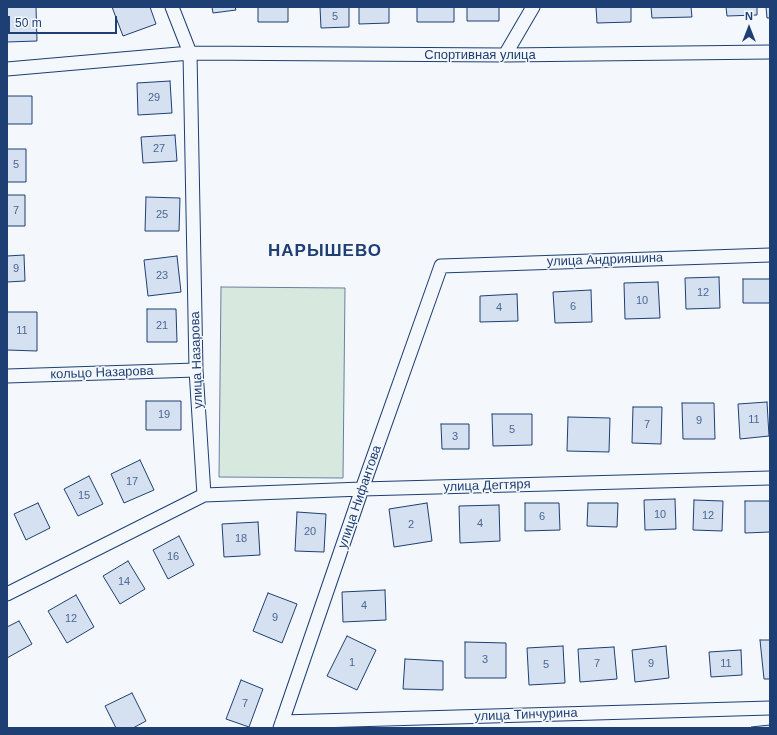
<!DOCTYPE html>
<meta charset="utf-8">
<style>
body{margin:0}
#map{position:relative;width:777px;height:735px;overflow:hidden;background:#f4f7fb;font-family:Helvetica,sans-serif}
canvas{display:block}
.frame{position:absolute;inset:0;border:8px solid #1d3f73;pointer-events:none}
.north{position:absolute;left:729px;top:8px;width:40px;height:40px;-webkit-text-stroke:3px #f4f7fb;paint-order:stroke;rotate:0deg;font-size:11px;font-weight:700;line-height:16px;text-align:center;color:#1d3f73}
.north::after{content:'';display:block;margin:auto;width:14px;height:18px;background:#1d3f73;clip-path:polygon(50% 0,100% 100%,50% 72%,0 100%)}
.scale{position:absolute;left:8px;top:16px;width:109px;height:18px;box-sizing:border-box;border:2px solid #1d3f73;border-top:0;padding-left:5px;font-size:12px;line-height:14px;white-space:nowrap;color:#1d3f73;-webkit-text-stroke:3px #f4f7fb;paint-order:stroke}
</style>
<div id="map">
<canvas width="777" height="735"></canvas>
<div class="frame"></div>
<div class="north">N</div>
<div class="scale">50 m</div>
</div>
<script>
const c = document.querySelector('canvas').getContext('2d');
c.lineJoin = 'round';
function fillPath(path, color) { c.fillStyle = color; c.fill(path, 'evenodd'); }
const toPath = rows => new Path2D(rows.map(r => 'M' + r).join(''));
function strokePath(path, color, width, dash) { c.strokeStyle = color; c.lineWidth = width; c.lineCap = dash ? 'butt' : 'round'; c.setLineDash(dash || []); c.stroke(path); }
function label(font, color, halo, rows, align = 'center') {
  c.font = font + ' Helvetica,sans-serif'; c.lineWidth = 3; c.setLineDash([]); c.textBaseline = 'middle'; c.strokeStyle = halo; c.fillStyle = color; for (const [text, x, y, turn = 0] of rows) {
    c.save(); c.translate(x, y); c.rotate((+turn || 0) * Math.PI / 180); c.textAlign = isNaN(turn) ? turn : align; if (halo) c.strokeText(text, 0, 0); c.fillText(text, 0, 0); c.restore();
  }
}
const green = toPath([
 [221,287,345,288,343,478,219,477,221,287]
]);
fillPath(green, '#d7e8df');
strokePath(green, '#687fa3', 1);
const building = toPath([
 [7,7,36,7,37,41,7,42,7,7],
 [112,7,150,7,156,24,123,36,112,7],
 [212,7,235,7,236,10,213,13,212,7],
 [258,7,288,7,288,22,258,22,258,7],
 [320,7,349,7,349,27,321,28,320,7],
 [359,7,389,7,389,23,359,24,359,7],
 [417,7,454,7,454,22,417,22,417,7],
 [467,7,499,7,499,21,467,21,467,7],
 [596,7,631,7,631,22,597,23,596,7],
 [651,7,691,7,692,17,652,18,651,7],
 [726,7,757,7,757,15,727,16,726,7],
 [766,7,770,7,770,18,767,18,766,7],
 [170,81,172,113,138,115,137,83,170,81],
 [7,96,32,96,32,124,7,124,7,96],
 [175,135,177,161,143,163,141,137,175,135],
 [7,149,26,149,26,182,7,182,7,149],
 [7,195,25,195,25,226,7,226,7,195],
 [146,197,180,198,179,231,145,231,146,197],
 [24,255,25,281,7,282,7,256,24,255],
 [177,256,181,292,148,296,144,260,177,256],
 [719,277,720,308,686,309,685,278,719,277],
 [743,279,770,279,770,303,743,303,743,279],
 [658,282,660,318,625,319,624,283,658,282],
 [591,290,592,322,555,323,553,292,591,290],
 [517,294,518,321,480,322,480,296,517,294],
 [147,309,176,309,177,342,147,342,147,309],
 [7,312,37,312,37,351,7,350,7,312],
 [146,401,181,401,181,430,146,430,146,401],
 [767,402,769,436,740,439,738,404,767,402],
 [682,403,714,403,715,439,683,439,682,403],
 [633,407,662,407,661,444,632,443,633,407],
 [492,414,532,414,532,445,493,446,492,414],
 [568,417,610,418,609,452,567,451,568,417],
 [441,424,469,424,469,449,442,449,441,424],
 [140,460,154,490,124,503,111,474,140,460],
 [89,476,103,504,78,516,64,489,89,476],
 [675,499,676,529,645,530,644,500,675,499],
 [694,500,723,501,722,531,693,530,694,500],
 [745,501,770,501,770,532,745,533,745,501],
 [38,503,50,528,26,540,14,514,38,503],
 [427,503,432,541,394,547,389,509,427,503],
 [525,503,559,503,560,530,525,531,525,503],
 [588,503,618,503,617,527,587,526,588,503],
 [499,505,500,541,460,543,459,506,499,505],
 [297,512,326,514,324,552,295,551,297,512],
 [258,522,260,555,224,557,222,524,258,522],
 [179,536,194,565,168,579,153,550,179,536],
 [128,561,145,589,120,604,103,576,128,561],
 [385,590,386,620,343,622,342,592,385,590],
 [268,593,297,604,282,643,253,631,268,593],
 [76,595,94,627,67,643,48,611,76,595],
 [19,621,32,644,7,658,7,627,19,621],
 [347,636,376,650,357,690,327,676,347,636],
 [760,640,770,640,770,679,764,679,760,640],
 [465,642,506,643,506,678,465,678,465,642],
 [563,646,565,683,529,685,527,648,563,646],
 [666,646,669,678,635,682,632,650,666,646],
 [614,647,617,679,580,682,578,649,614,647],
 [741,650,742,675,711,677,709,652,741,650],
 [405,659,443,661,443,690,403,689,405,659],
 [241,680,263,689,249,727,226,719,241,680],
 [132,693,146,721,133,728,116,728,105,706,132,693],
 [770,725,770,728,751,728,751,727,770,725]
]);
fillPath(building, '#d5e0f0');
strokePath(building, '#1d3f73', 1);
const minor = toPath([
 [505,55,533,7],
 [7,69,190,53,505,55,770,52],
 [7,376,196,370],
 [204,495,362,489,770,478],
 [7,594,204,495,196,370,190,53,172,7],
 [282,722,770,708],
 [280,728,362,489,441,266,770,255]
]);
strokePath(minor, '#1d3f73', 15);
strokePath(minor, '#f4f7fb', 13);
label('11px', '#4b6792', null, [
 ["5",335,17],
 ["29",154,98],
 ["27",159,149],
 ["5",16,165],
 ["7",16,211],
 ["25",162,215],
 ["9",16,269],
 ["23",162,276],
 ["12",703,293],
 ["10",642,301],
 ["6",573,307],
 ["4",499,308],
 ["21",162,326],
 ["11",22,331],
 ["19",164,415],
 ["11",754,420],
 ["9",699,421],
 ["7",647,425],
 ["5",512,430],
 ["3",455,437],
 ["17",132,482],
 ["15",84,496],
 ["10",660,515],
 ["12",708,516],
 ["6",542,517],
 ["4",480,524],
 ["2",411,525],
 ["20",310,532],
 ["18",241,539],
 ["16",173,557],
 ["14",124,582],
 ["4",364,606],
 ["9",275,618],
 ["12",71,619],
 ["3",485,660],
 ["1",352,663],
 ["7",597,664],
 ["9",651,664],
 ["11",726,664],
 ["5",546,665],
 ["7",245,704]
]);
label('13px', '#1d3f73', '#f4f7fb', [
 ["Спортивная улица",480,55],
 ["улица Андрияшина",605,260,-2],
 ["улица Назарова",197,360,-92],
 ["кольцо Назарова",102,373,-2],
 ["улица Дегтяря",487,486,-2],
 ["улица Нифантова",360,497,-71],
 ["улица Тинчурина",526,715,-2]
]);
c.letterSpacing = '1px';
label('bold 17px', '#1d3f73', '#f4f7fb', [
 ["НАРЫШЕВО",325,251]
]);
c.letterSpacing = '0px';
</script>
